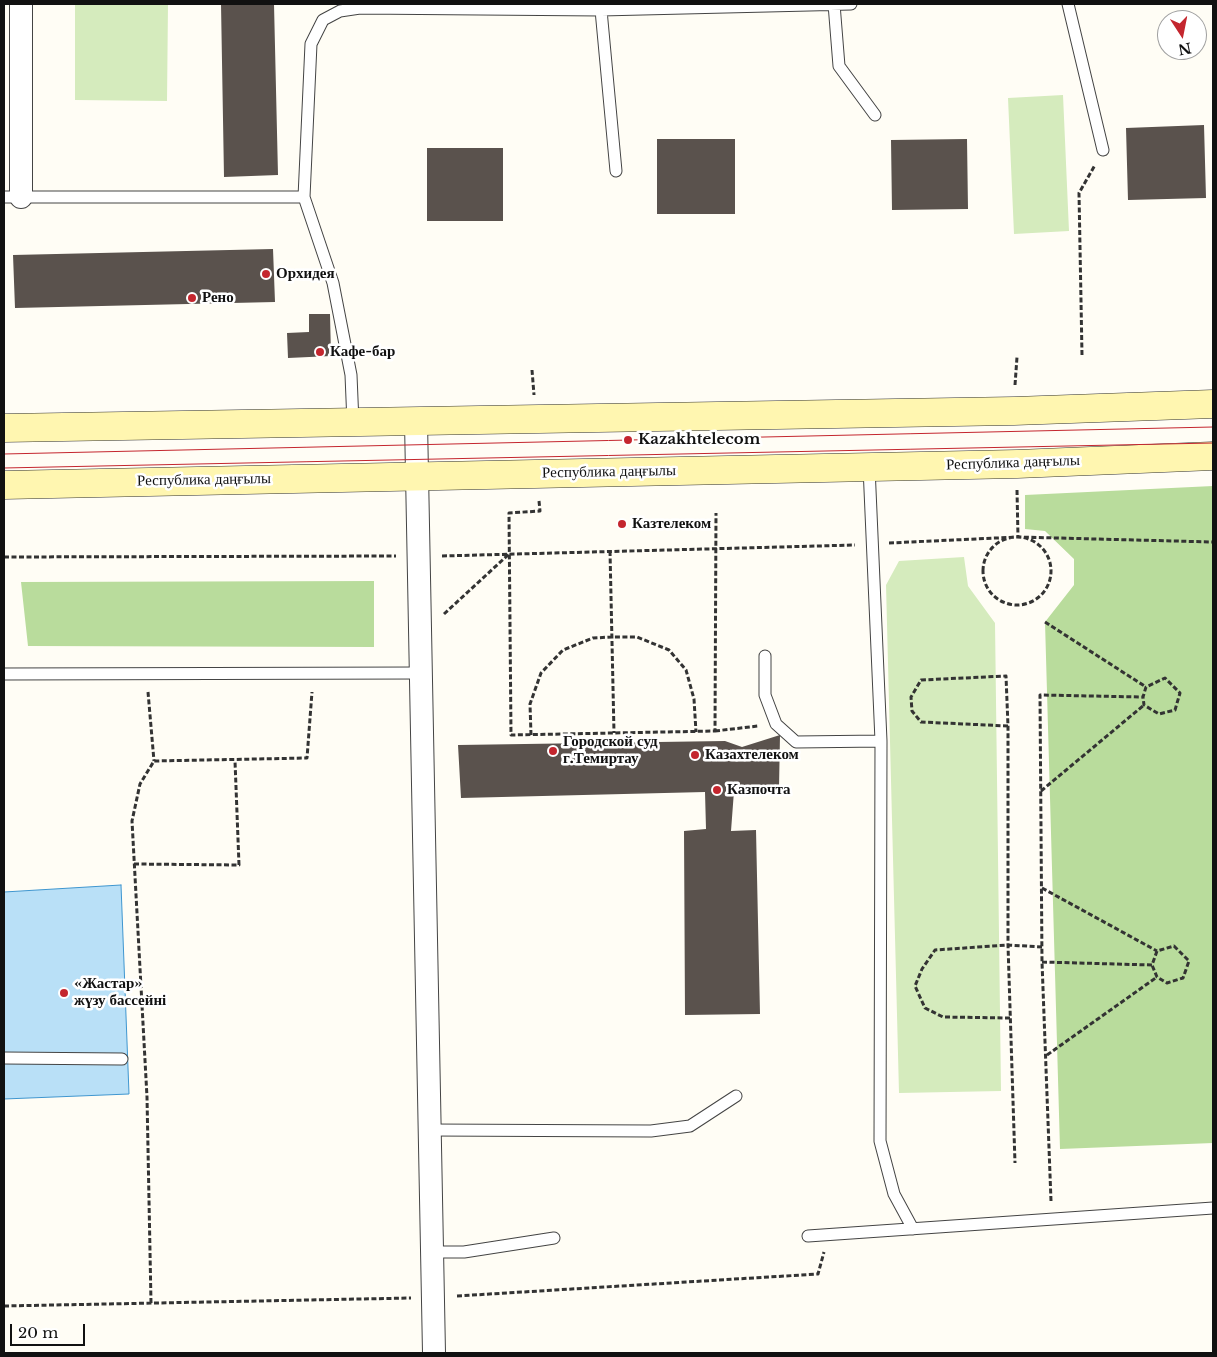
<!DOCTYPE html>
<meta charset="utf-8">
<style>
body{margin:0}
#map{position:relative;width:1217px;height:1357px;overflow:hidden;background:#fffdf5;font-family:"Libre Baskerville",serif}
canvas{display:block}
.frame{position:absolute;inset:0;border:5px solid #111;pointer-events:none}
.north{position:absolute;left:1157px;top:10px;width:50px;height:50px;box-sizing:border-box;background:#fff;border:1px solid #a0a0a0;border-radius:50%;rotate:169deg;font-size:14px;font-weight:700;line-height:20px;text-align:center;color:#111}
.north::after{content:'';display:block;margin:auto;width:18px;height:22px;background:#c4262e;clip-path:polygon(50% 0,100% 100%,50% 72%,0 100%)}
.scale{position:absolute;left:10px;top:1324px;width:75px;height:22px;box-sizing:border-box;border:2px solid #111;border-top:0;padding-left:6px;font-size:15px;line-height:18px;white-space:nowrap;color:#111;-webkit-text-stroke:4px #fff;paint-order:stroke}
</style>
<div id="map">
<canvas width="1217" height="1357"></canvas>
<div class="frame"></div>
<div class="north">N</div>
<div class="scale">20 m</div>
</div>
<script>
const c = document.querySelector('canvas').getContext('2d');
c.lineJoin = 'round';
function fillPath(path, color) { c.fillStyle = color; c.fill(path, 'evenodd'); }
const toPath = rows => new Path2D(rows.map(r => 'M' + r).join(''));
function strokePath(path, color, width, dash) { c.strokeStyle = color; c.lineWidth = width; c.lineCap = dash ? 'butt' : 'round'; c.setLineDash(dash || []); c.stroke(path); }
function label(font, color, halo, rows, align = 'center') {
  c.font = font + ' "Libre Baskerville",serif'; c.lineWidth = 5; c.setLineDash([]); c.textBaseline = 'middle'; c.strokeStyle = halo; c.fillStyle = color; for (const [text, x, y, turn = 0] of rows) {
    c.save(); c.translate(x, y); c.rotate((+turn || 0) * Math.PI / 180); c.textAlign = isNaN(turn) ? turn : align; if (halo) c.strokeText(text, 0, 0); c.fillText(text, 0, 0); c.restore();
  }
}
fillPath(toPath([
 [75,4,168,4,167,101,75,100],
 [1063,95,1069,231,1014,234,1008,98],
 [964,557,968,586,995,623,1001,1091,899,1093,886,585,899,561]
]), '#d5ebbd');
fillPath(toPath([
 [1213,486,1213,1143,1060,1149,1045,622,1074,585,1074,559,1045,531,1025,529,1025,495],
 [374,581,374,647,28,646,21,582]
]), '#b9dc9c');
const water = toPath([
 [121,885,129,1094,4,1099,4,892,121,885]
]);
fillPath(water, '#b9e0f7');
strokePath(water, '#3f96cf', 1);
fillPath(toPath([
 [221,4,274,4,278,175,224,177],
 [1204,125,1206,198,1128,200,1126,128],
 [657,139,735,139,735,214,657,214],
 [967,139,968,209,892,210,891,140],
 [427,148,503,148,503,221,427,221],
 [273,249,275,302,15,308,13,255],
 [309,314,330,314,331,356,288,358,287,333,309,332],
 [780,735,779,788,734,791,731,831,756,830,760,1014,685,1015,684,831,706,829,705,792,461,798,458,745,725,741,742,747]
]), '#5a524d');
const lane = toPath([
 [834,4,839,66,875,115],
 [1068,4,1103,150],
 [601,10,616,171],
 [4,197,304,197],
 [353,423,351,375,333,283,304,197,311,44,323,20,340,11,360,8,601,10,851,4],
 [869,467,881,741,880,1141,894,1194,913,1229],
 [765,656,765,695,776,724,796,742,881,741],
 [4,674,420,673],
 [4,1058,122,1059],
 [430,1130,651,1131,690,1126,736,1096],
 [808,1236,1213,1208],
 [432,1252,464,1252,554,1238]
]);
const street = toPath([
 [21,4,21,197],
 [416,422,434,1353]
]);
const secondary = toPath([
 [4,428,1014,411,1213,404],
 [4,485,1017,464,1213,456]
]);
strokePath(lane, '#444', 13);
strokePath(street, '#444', 24);
strokePath(secondary, '#333', 29);
strokePath(toPath([
 [1082,355,1079,193,1095,165],
 [532,370,534,395],
 [1015,385,1017,357],
 [1017,490,1018,537],
 [539,501,540,511,509,513,511,735,715,731,716,513],
 '983 571a34 34 0 1 1 68 0a34 34 0 1 1-68 0Z',
 [889,543,1018,537,1213,542],
 [610,551,614,733],
 [442,556,855,545],
 [4,557,396,556],
 [444,614,509,554],
 [1045,622,1146,687],
 [148,692,154,761],
 [1008,726,921,722,912,711,911,697,921,680,1006,676,1008,726,1008,945,1015,1163],
 [715,731,758,726],
 [531,735,530,704,541,673,563,650,593,638,612,637,637,637,669,650,686,670,694,699,696,732],
 [1041,791,1144,705],
 [134,864,239,865,235,761],
 [1042,888,1157,951],
 [1042,962,1152,965,1157,951,1174,946,1189,961,1183,978,1167,983,1157,977,1152,965],
 [1010,1018,943,1017,925,1008,915,986,922,969,935,950,1008,945,1043,947],
 [1047,1055,1157,977],
 [1051,1201,1042,962,1040,695,1143,697,1146,687,1165,678,1180,693,1175,710,1159,714,1144,705,1143,697],
 [457,1296,818,1274,824,1252],
 [151,1303,147,1097,132,821,140,784,154,761,307,758,312,692],
 [4,1306,411,1298]
]), '#333', 3, [5, 2.5]);
strokePath(lane, '#fff', 11);
strokePath(street, '#fff', 22);
strokePath(secondary, '#fff6b0', 28);
strokePath(toPath([
 [4,454,1213,427],
 [4,468,1213,443]
]), '#c4262e', 1);
for (const [x, y, r, color] of [
 [266,274,5,"#c4262e"],
 [192,298,5,"#c4262e"],
 [320,352,5,"#c4262e"],
 [628,440,5,"#c4262e"],
 [622,524,5,"#c4262e"],
 [553,751,5,"#c4262e"],
 [695,755,5,"#c4262e"],
 [717,790,5,"#c4262e"],
 [64,993,5,"#c4262e"]
]) { const dot = new Path2D(); dot.arc(x, y, r, 0, 2 * Math.PI); c.fillStyle = color; c.fill(dot); strokePath(dot, '#fff', 2); }
label('bold 15px', '#111', '#fff', [
 ["Орхидея",276,274],
 ["Рено",202,298],
 ["Кафе-бар",330,352],
 ["Kazakhtelecom",638,440],
 ["Казтелеком",632,524],
 ["Городской суд",563,742],
 ["г.Темиртау",563,759],
 ["Казахтелеком",705,755],
 ["Казпочта",727,790],
 ["«Жастар»",74,984],
 ["жүзу бассейні",74,1001]
], 'left');
label('15px', '#111', '#fff', [
 ["Республика даңғылы",1013,463,-2],
 ["Республика даңғылы",609,472,-1],
 ["Республика даңғылы",204,480,-1]
]);
</script>
